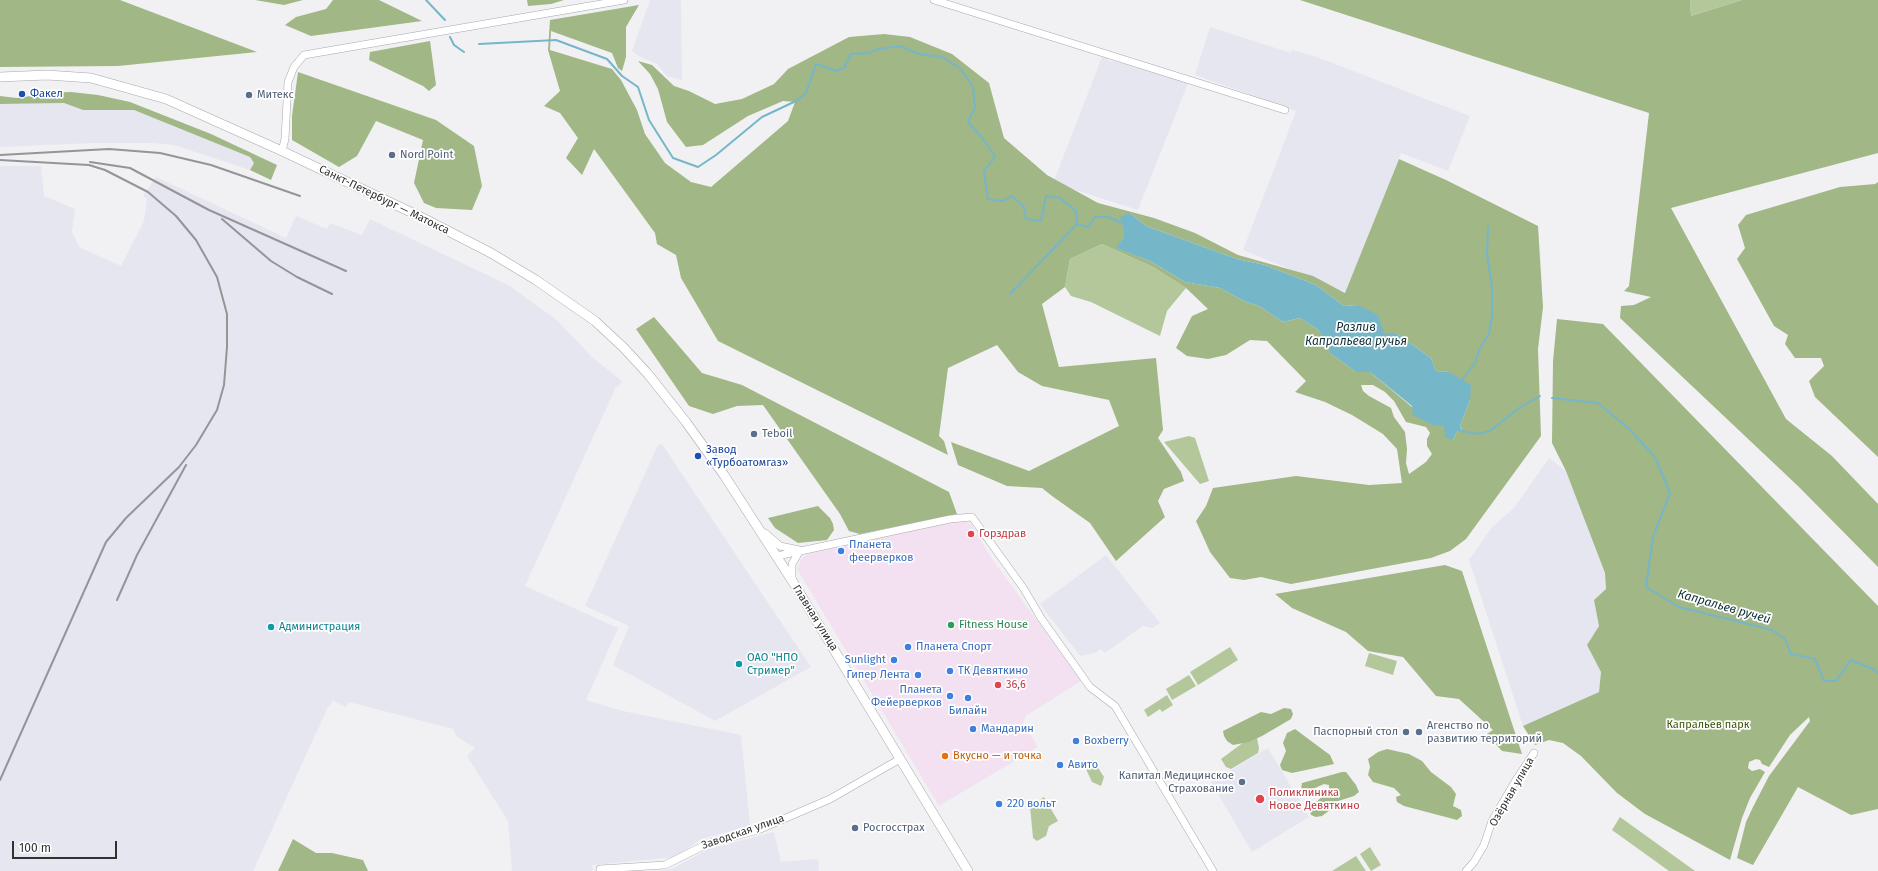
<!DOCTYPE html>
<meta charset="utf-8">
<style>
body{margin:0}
#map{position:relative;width:1878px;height:871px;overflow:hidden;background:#f1f1f4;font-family:"Fira Sans",sans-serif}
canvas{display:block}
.scale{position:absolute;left:12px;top:841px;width:105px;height:18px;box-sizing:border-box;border:2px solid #313132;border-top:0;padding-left:5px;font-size:12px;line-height:14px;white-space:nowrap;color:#313132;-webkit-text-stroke:3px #fff;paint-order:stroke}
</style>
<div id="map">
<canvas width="1878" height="871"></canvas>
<div class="scale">100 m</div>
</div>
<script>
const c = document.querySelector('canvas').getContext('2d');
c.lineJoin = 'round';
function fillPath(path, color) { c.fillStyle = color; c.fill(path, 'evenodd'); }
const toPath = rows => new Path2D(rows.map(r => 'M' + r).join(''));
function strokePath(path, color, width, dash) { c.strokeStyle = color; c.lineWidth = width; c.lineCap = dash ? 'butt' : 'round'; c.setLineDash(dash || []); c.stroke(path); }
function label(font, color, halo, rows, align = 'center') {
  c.font = font + ' "Fira Sans",sans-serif'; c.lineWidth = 3.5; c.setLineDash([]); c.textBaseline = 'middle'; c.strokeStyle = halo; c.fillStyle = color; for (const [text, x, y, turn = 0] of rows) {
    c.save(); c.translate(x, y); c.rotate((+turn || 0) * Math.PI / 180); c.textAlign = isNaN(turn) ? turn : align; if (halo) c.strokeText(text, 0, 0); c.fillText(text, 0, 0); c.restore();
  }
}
fillPath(toPath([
 [955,521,963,521,971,524,990,556,1081,681,1026,716,1023,723,1038,747,939,806,797,569,802,558,808,554]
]), '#f3e1f2');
fillPath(toPath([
 [650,0,681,0,682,80,667,76,657,64,638,56,632,51],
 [1210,27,1291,53,1292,50,1317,57,1470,116,1448,171,1401,153,1346,292,1243,250,1296,111,1195,75],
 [1102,57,1108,58,1108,61,1118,62,1188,83,1138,210,1053,183],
 [64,103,83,110,134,110,250,157,254,163,250,170,174,145,153,143,93,143,0,147,0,104],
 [0,166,41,166,44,196,75,209,72,232,79,247,121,266,144,221,147,199,143,196,156,177,286,238,296,216,327,229,330,223,362,235,370,219,510,286,558,321,592,357,622,381,619,386,616,387,525,586,618,628,586,700,623,711,741,735,750,826,701,839,676,857,592,865,593,871,512,871,508,821,467,756,475,748,457,737,453,729,349,702,346,707,333,701,327,709,253,871,0,871],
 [662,444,811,667,715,721,613,665,629,626,585,606,658,445],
 [1549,458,1566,471,1605,573,1606,589,1594,600,1599,626,1587,645,1601,672,1599,692,1523,726,1469,560,1492,527,1514,508],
 [1106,555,1160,623,1153,628,1143,626,1105,653,1101,649,1095,653,1080,656,1040,604],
 [1268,748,1309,817,1252,852,1211,782],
 [774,832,781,862,818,859,819,871,659,871,672,869,708,849]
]), '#e5e6f0');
fillPath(toPath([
 [1690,0,1742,0,1691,16],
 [1102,244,1153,267,1186,288,1167,311,1160,336,1091,302,1071,296,1065,287,1070,259],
 [1189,436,1195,438,1209,481,1200,484,1164,442],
 [1230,647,1238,660,1198,685,1190,672],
 [1369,653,1397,661,1393,675,1365,666],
 [1189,675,1196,686,1172,700,1166,689],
 [1167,695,1173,705,1162,712,1160,709,1148,717,1144,710],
 [1256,733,1259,748,1258,753,1231,769,1226,767,1221,759],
 [1093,760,1104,777,1101,786,1092,782,1084,765],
 [1044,797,1058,821,1049,826,1046,836,1037,841,1033,838,1030,806],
 [1620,817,1695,871,1669,871,1612,830],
 [1370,847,1381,865,1371,871,1360,854],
 [1356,856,1366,871,1332,871]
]), '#b3c79b');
fillPath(toPath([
 [0,0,120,0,257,52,118,66,0,67],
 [255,0,303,0,284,5],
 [333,0,379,0,422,21,311,36,285,25,296,17,326,9],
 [527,0,564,0,551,4,528,6],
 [1300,0,1690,0,1691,16,1742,0,1878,0,1878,153,1671,208,1786,419,1832,456,1878,504,1878,567,1799,487,1620,318,1621,306,1634,305,1651,297,1624,291,1629,286,1649,113],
 [639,5,626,27,626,57,622,71,618,68,612,53,551,31,550,50,612,69,621,80,637,110,645,134,665,163,691,182,711,187,788,121,795,102,783,101,748,116,703,145,686,147,667,122,658,89,650,74,638,61,652,65,674,86,689,91,715,104,742,99,774,84,788,69,849,37,884,34,910,37,952,54,989,83,1004,138,1047,175,1098,203,1154,218,1195,233,1238,255,1313,276,1345,293,1399,159,1446,180,1538,226,1543,307,1538,349,1541,436,1466,539,1450,551,1431,558,1291,584,1261,577,1244,580,1230,578,1210,552,1196,521,1206,506,1213,488,1296,476,1369,485,1402,483,1397,449,1383,434,1352,415,1325,402,1295,392,1306,381,1267,341,1250,340,1226,355,1208,359,1187,356,1176,348,1192,316,1208,309,1186,288,1153,267,1102,244,1070,259,1065,287,1042,304,1059,367,1156,358,1163,430,1158,438,1181,472,1184,481,1164,489,1158,501,1165,517,1116,561,1090,523,1052,496,1042,488,1007,486,958,465,951,442,1029,471,1119,426,1109,400,1042,386,1018,372,997,345,948,368,939,436,944,441,948,455,718,341,681,278,676,255,657,244,655,233,594,149,582,175,566,158,578,138,560,113,544,106,560,91,548,50,550,20],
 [1130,213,1146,226,1237,259,1265,265,1316,285,1344,306,1358,305,1384,333,1396,333,1431,358,1436,371,1449,372,1470,400,1460,426,1462,430,1457,431,1453,440,1444,426,1412,407,1370,372,1356,372,1330,353,1331,344,1317,329,1300,318,1283,322,1259,306,1244,301,1220,288,1185,282,1150,261,1117,248,1124,237,1124,228],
 [1361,385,1373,385,1385,392,1394,401,1406,422,1426,427,1430,433,1427,439,1427,446,1432,454,1426,462,1409,474,1406,463,1407,449,1405,432,1394,417,1391,408,1369,396,1363,391],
 [430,41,436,85,429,91,423,86,369,60,370,52],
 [298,72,436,120,474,146,482,186,472,210,436,208,424,203,414,183,423,140,376,121,357,156,339,167,292,140,292,116],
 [71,92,98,95,130,102,211,134,277,165,271,180,250,170,254,163,250,157,134,110,83,110,64,103,0,104,0,96,17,98,31,96,37,93],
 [1878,182,1878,457,1815,397,1809,381,1824,366,1821,358,1795,358,1785,344,1788,335,1774,326,1737,259,1745,248,1738,225,1746,215,1840,187,1875,184],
 [654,317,702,373,742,385,949,492,957,514,860,534,849,531,840,514,763,405,737,406,713,414,689,406,636,329],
 [1557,319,1603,324,1878,606,1878,809,1851,815,1798,787,1753,865,1737,858,1746,822,1753,807,1769,776,1810,721,1809,717,1790,735,1769,767,1762,764,1760,760,1756,759,1749,762,1748,768,1752,771,1760,769,1765,772,1750,798,1742,818,1730,860,1645,814,1617,793,1581,756,1563,743,1549,740,1535,745,1523,726,1599,692,1601,672,1587,645,1599,626,1594,600,1606,589,1605,573,1582,513,1566,471,1552,443,1553,361],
 [818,506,830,518,833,524,834,530,827,540,798,543,775,528,768,518],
 [1445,565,1462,571,1522,754,1502,751,1487,734,1493,730,1482,720,1459,699,1436,696,1403,657,1368,651,1346,632,1292,608,1275,594],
 [1284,708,1291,709,1293,714,1291,719,1262,736,1249,742,1233,745,1227,741,1224,736,1223,731,1261,712,1271,714],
 [1295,729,1330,755,1334,764,1292,773,1282,770,1280,765,1286,751,1283,743,1287,733],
 [1387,749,1409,754,1422,761,1431,772,1451,787,1456,794,1453,806,1461,810,1462,816,1457,820,1404,806,1397,802,1396,797,1401,795,1394,788,1373,782,1368,775,1370,767,1368,759,1378,752],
 [1342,772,1346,772,1356,785,1359,792,1354,796,1335,802,1334,807,1322,816,1316,817,1311,815,1309,809,1329,790,1329,785,1324,784,1306,792,1301,790,1302,783],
 [293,839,316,853,332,853,363,860,368,871,278,871]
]), '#a1b786');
fillPath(toPath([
 [1130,213,1146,226,1237,259,1265,265,1316,285,1344,306,1358,305,1378,315,1384,333,1396,333,1431,358,1436,371,1449,372,1471,385,1470,400,1460,426,1462,431,1457,431,1453,440,1445,437,1444,426,1435,426,1413,415,1412,406,1370,372,1356,372,1330,353,1330,344,1317,329,1300,318,1283,322,1259,306,1244,301,1220,288,1185,282,1150,261,1116,248,1124,237,1124,228,1120,217]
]), '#75b6c8');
strokePath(toPath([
 [426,0,445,20],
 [450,37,454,45,464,52],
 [479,44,556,40,607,59,622,76,638,87,649,120,673,158,698,167,716,155,762,117,796,101,806,93,816,64,836,71,844,68,851,54,869,53,878,49,900,46,919,54,942,57,961,69,973,87,975,107,968,122,984,140,995,157,984,171,988,199,1002,201,1012,196,1024,207,1026,219,1041,221,1046,196,1060,198,1076,211,1077,224,1088,227,1095,217,1109,217,1125,225],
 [1010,294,1077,224],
 [1462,380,1475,363,1480,348,1489,334,1492,315,1492,287,1487,254,1488,226],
 [1552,398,1598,403,1628,428,1655,457,1670,493,1653,537,1646,587,1679,607,1772,630,1785,639,1791,654,1815,659,1824,681,1836,681,1851,660,1875,670,1878,673],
 [1462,431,1478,434,1490,431,1519,408,1540,396]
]), '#75b6c8', 2);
const minor = toPath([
 [934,0,1285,110],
 [282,151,285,139,288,82,294,67,304,55,624,0],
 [765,533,780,546,799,550],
 [777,556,950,519,972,517,1024,589,1041,618,1090,687,1115,706,1213,871],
 [792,580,792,564,799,552],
 [600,871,600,869,665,865,709,843,758,830,830,799,900,759],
 [1466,871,1474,862,1484,845,1492,821,1516,780,1534,753]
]);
const major = toPath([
 [0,77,47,75,91,78,166,99,282,151,419,216,491,253,536,280,595,321,623,347,648,374,686,422,724,475,793,582,968,871]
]);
strokePath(minor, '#a7a8ab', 8);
strokePath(major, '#a7a8ab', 10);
strokePath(minor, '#fff', 7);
strokePath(major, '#fff', 9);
strokePath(toPath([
 [0,155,109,149,160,153,211,165,300,196],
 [0,160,89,165,105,170,148,192,176,216,196,240,217,277,227,314,227,347,224,385,217,410,196,445,179,467,126,518,106,542,0,780],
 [90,162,130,168,209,210,346,271],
 [222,219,271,261,297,277,332,294],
 [117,600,137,555,186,465]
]), '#959597', 2);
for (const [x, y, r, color] of [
 [22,94,4,"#1a4fb4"],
 [249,95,4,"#5c6f8a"],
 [392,155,4,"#5c6f8a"],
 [754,434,4,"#5c6f8a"],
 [698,456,4,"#1a4fb4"],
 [971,534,4,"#e0444e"],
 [841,551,4,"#3f7fe0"],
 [951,625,4,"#2e9e5b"],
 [271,627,4,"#0f9aa8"],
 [908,647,4,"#3f7fe0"],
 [894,660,4,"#3f7fe0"],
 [739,664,4,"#0f9aa8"],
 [950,671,4,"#3f7fe0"],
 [918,675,4,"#3f7fe0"],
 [998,685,4,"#e0444e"],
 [950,696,4,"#3f7fe0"],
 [968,698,4,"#3f7fe0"],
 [973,729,4,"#3f7fe0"],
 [1406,732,4,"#5c6f8a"],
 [1419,732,4,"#5c6f8a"],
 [1076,741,4,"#3f7fe0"],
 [945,756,4,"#e8710a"],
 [1060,765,4,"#3f7fe0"],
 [1242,782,4,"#5c6f8a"],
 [1260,799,5,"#e0444e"],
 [999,804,4,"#3f7fe0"],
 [855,828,4,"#5c6f8a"]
]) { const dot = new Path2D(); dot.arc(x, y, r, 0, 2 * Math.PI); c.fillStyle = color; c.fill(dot); strokePath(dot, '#fff', 1.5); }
label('11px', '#164399', '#fff', [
 ["Факел",30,94],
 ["Завод",706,450],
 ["«Турбоатомгаз»",706,463]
], 'left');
label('11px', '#4e5e75', '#fff', [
 ["Митекс",257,95],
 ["Nord Point",400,155],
 ["Teboil",762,434],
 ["Агенство по",1427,726],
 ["развитию территорий",1427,739],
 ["Паспорный стол",1398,732,"right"],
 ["Капитал Медицинское",1234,776,"right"],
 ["Страхование",1234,789,"right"],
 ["Росгосстрах",863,828]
], 'left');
label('11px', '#313132', '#fff', [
 ["Санкт-Петербург — Матокса",384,200,26],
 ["Главная улица",815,618,58],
 ["Озёрная улица",1512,792,-60],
 ["Заводская улица",743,832,-19]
]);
label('11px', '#be3a42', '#fff', [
 ["Горздрав",979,534],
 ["36,6",1006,685],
 ["Поликлиника",1269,793],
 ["Новое Девяткино",1269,806]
], 'left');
label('11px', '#366cbe', '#fff', [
 ["Планета",849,545],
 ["феерверков",849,558],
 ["Планета Спорт",916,647],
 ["Sunlight",886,660,"right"],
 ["ТК Девяткино",958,671],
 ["Гипер Лента",910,675,"right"],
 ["Планета",942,690,"right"],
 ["Фейерверков",942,703,"right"],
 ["Билайн",968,711,"center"],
 ["Мандарин",981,729],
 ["Boxberry",1084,741],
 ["Авито",1068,765],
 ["220 вольт",1007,804]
], 'left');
label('11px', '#27864d', '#fff', [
 ["Fitness House",959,625]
], 'left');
label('11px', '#0d838f', '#fff', [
 ["Администрация",279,627],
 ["ОАО \"НПО",747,658],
 ["Стример\"",747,671]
], 'left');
label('11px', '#3b5306', '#fff', [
 ["Капральев парк",1708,725]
]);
label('11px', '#c56008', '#fff', [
 ["Вкусно — и точка",953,756]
], 'left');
label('italic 12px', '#0d2e36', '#fff', [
 ["Разлив",1356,328],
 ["Капральева ручья",1356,342],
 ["Капральев ручей",1724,607,16]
]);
</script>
